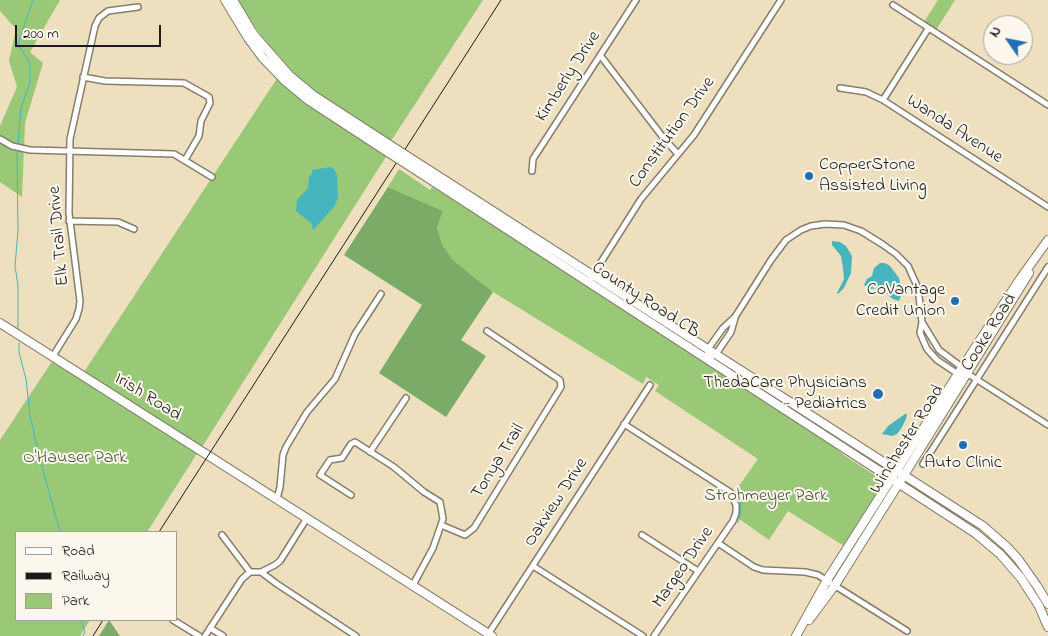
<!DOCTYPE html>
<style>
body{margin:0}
#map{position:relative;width:1048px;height:636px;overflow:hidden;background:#eedfbe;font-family:"Indie Flower",sans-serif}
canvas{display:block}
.legend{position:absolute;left:15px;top:531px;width:162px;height:90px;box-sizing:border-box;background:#fbf7ec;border:1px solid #a29f99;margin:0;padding:6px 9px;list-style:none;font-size:15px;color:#1c1c1c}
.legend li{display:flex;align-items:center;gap:10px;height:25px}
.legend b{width:25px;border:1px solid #a29f99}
.north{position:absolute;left:983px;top:15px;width:50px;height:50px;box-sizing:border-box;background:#fbf7ec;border:1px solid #a29f99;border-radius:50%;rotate:303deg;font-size:14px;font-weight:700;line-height:20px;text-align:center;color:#1c1c1c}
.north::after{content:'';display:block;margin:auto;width:18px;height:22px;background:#1f6fb2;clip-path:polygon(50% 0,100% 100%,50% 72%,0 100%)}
.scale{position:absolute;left:15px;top:25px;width:146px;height:22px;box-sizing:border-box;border:2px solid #1c1c1c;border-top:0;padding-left:6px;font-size:15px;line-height:18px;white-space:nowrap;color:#1c1c1c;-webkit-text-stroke:4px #fbf7ec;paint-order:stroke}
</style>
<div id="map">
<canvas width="1048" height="636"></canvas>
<ul class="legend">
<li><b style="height:6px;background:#fff"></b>Road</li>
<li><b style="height:6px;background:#1c1c1c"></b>Railway</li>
<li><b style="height:14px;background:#99c876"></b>Park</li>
</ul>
<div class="north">N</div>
<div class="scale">200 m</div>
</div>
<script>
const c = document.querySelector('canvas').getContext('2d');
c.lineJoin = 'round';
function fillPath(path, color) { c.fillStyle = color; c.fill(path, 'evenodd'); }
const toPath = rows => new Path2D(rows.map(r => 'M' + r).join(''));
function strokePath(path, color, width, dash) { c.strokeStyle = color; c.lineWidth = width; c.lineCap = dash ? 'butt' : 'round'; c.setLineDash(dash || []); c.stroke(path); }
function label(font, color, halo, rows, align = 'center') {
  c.font = font + ' "Indie Flower",sans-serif'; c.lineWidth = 4; c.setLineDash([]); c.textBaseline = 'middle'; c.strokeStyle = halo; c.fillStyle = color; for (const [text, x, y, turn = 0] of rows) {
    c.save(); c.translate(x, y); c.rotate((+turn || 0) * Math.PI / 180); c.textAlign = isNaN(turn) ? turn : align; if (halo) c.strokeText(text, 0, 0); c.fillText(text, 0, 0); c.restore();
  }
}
fillPath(toPath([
 [0,0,60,0,30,52,43,63,25,123,22,197,0,182,0,126,17,87,9,61,16,29,0,11],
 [237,0,483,0,391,141,323,97,299,79,264,40],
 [938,0,955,0,936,30,924,22],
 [278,77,387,155,202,447,84,372],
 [399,169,430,190,432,187,449,197,826,440,845,456,876,476,880,480,881,484,879,491,844,546,788,511,769,540,738,518,739,503,734,493,758,459,655,391,659,385,646,377,643,384,493,292,453,260,442,244,437,228,443,211,388,187],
 [53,360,198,452,147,532,16,532,16,620,90,620,80,636,0,636,0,440]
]), '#99c876');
fillPath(toPath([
 [388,187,443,211,437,228,442,244,453,260,493,292,461,340,486,356,446,417,379,373,422,305,344,255],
 [109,620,120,636,99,636]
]), '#7aac67');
fillPath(toPath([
 [330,167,334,169,337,175,338,198,334,207,313,230,312,224,296,211,297,200,308,188,309,177,312,174,312,170],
 [832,241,840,242,846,246,852,256,851,273,844,288,838,294,837,293,844,279,843,268,841,256,832,245],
 [880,263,885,263,890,266,899,278,902,293,899,301,893,299,880,288,870,289,864,285,867,279,872,276,874,268],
 [905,414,907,414,906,419,902,427,897,434,892,436,882,434,888,426]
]), '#46b5be');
strokePath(toPath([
 [18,143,21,108,30,83,30,63,18,44,33,0],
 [17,152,18,231,15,266,18,286,18,329],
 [19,343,19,352,26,379,30,415,38,452,60,532],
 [737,493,740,499],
 [738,522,740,516,741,502],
 [81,620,85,632,83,636]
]), '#46b5be', 1);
const street = toPath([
 [893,5,1048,105],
 [600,55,665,140,678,154],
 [83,77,105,81,184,83,209,97,210,103,201,121,199,136,185,160],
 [840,88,866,92,883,100,1048,207],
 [883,100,928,29],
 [0,139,12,146,30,150,174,154,212,177],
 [532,171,533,159,636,0],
 [69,221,118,222,134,229],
 [591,278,641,199,694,135,781,0],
 [922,322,939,350,963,368],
 [53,356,76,319,79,309,80,301,69,213,70,139,95,26,99,18,108,11,138,7],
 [707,360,708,349,723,328,735,317,771,260,786,240,801,230,811,226,825,224,844,225,861,231,882,244,896,254,908,266,918,288,922,322,920,333,927,349,937,360,958,374,968,374,1048,425],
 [707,360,716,354,731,332,735,318],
 [624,424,730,492,736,505,736,513,733,521,654,636],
 [370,452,406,398],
 [923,464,1048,267],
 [351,495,320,475,330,460,342,458,351,444,355,442,394,467,424,492,440,502,443,519,433,548,413,585],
 [277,499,280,487,283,455,286,447,307,412,335,379,355,334,381,294],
 [441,525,465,535,474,528,561,387,560,380,557,378,487,331],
 [222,535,250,572],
 [642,535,698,571],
 [718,543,754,567,763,570,805,572,818,575,907,631],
 [533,566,643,636],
 [261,572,277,584,356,636],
 [173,620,199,636],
 [210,628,223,636],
 [205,636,242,579,250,572,261,572,275,565,280,561,307,518],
 [487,636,650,385]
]);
const secondary = toPath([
 [225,0,248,38,262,57,284,80,308,100,386,151],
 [233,0,254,35,289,75,313,95,390,145],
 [415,161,983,526,1007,547,1018,559,1037,586,1048,604],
 [411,167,975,533,1000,554,1021,578,1039,606,1048,627],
 [0,323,492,636],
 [809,620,835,585,904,475,1029,273],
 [796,636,827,580,958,374,1020,279,1048,240]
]);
strokePath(street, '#857e6d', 8);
strokePath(secondary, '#857e6d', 10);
strokePath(street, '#fff', 5);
strokePath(secondary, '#fff', 8);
strokePath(toPath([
 [159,532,501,0],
 [93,636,103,620]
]), '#1c1c1c', 1);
const secondaryBridge = toPath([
 [390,145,415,161],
 [386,151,411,167]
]);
strokePath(secondaryBridge, '#857e6d', 10, []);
strokePath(secondaryBridge, '#fff', 8);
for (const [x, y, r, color] of [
 [809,176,5,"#1f6fb2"],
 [955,301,5,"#1f6fb2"],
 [878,394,6,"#1f6fb2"],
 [963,445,5,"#1f6fb2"]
]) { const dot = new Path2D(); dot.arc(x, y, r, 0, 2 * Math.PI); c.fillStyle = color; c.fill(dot); strokePath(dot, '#fbf7ec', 2); }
label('18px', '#1c1c1c', '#fbf7ec', [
 ["Kimberly Drive",569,77,-57],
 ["Wanda Avenue",954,130,33],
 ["Constitution Drive",673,133,-54],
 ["Elk Trail Drive",60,236,-95],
 ["County Road CB",645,301,33],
 ["Cooke Road",990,333,-58],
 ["Irish Road",147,398,32],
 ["Winchester Road",908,440,-58],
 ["Tonya Trail",499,462,-58],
 ["Oakview Drive",557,503,-57],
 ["Margeo Drive",684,568,-56]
]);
label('18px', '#1c1c1c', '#fbf7ec', [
 ["CopperStone",819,166,"left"],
 ["Assisted Living",819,187,"left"],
 ["CoVantage",945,291],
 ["Credit Union",945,312],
 ["ThedaCare Physicians",867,384],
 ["- Pediatrics",867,405],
 ["Auto Clinic",963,464,"center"]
], 'right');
label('18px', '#48583c', '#fbf7ec', [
 ["O'Hauser Park",75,459],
 ["Strohmeyer Park",766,497]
]);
</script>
